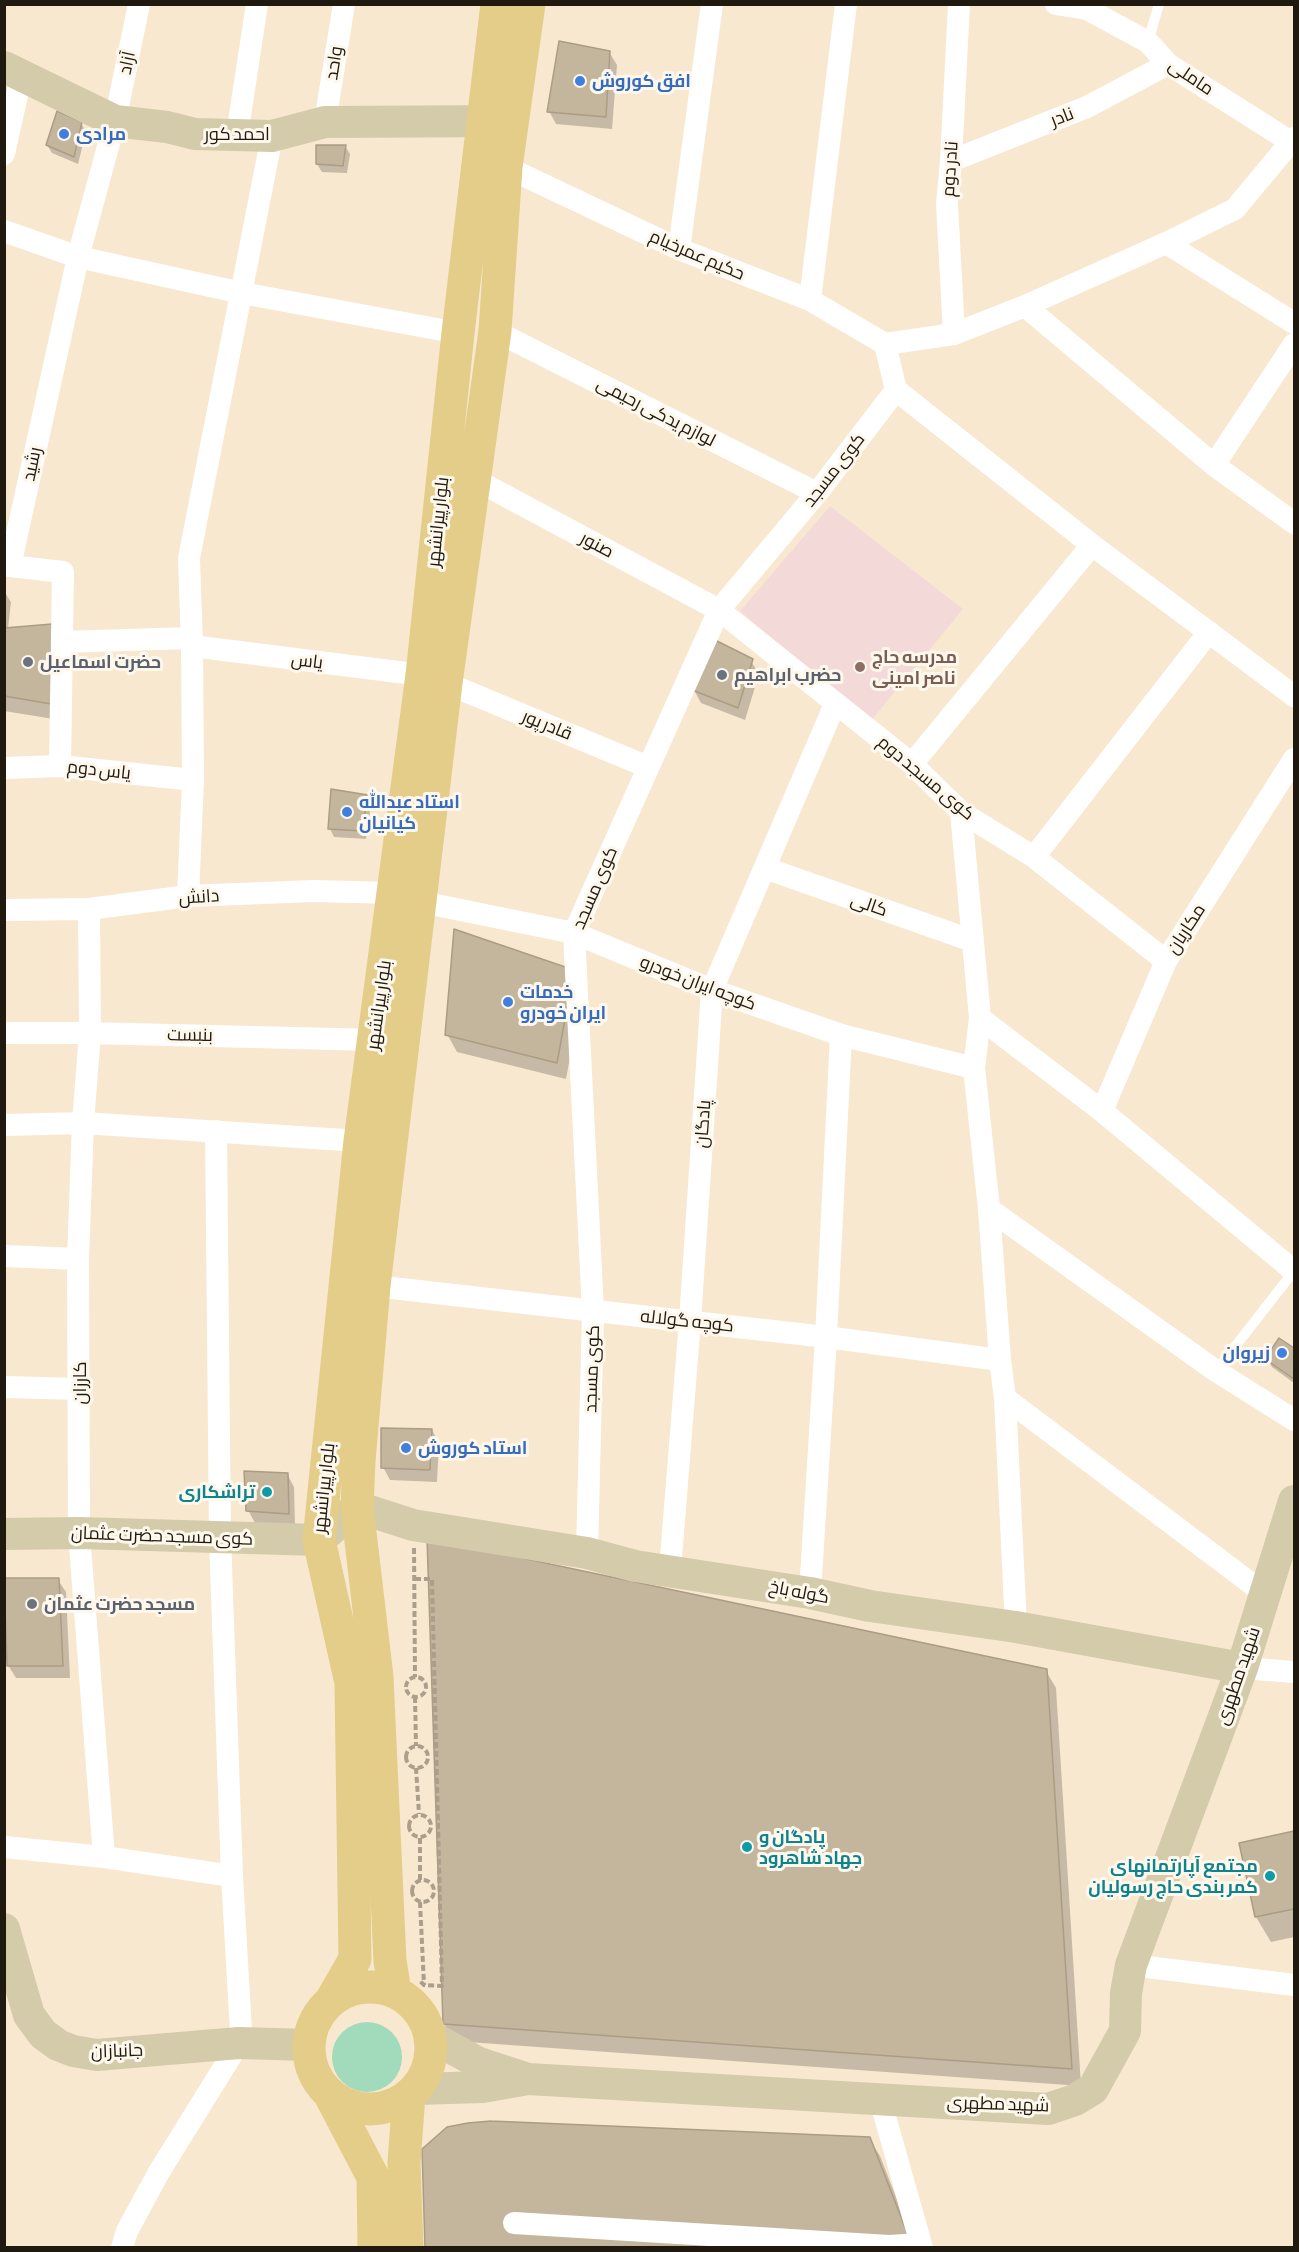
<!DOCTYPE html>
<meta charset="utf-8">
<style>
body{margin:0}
#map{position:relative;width:1299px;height:2252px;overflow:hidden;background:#f8e8cf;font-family:"Asap Condensed",sans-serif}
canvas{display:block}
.frame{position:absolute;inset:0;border:6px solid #1f1910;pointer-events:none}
</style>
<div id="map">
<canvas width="1299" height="2252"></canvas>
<div class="frame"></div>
</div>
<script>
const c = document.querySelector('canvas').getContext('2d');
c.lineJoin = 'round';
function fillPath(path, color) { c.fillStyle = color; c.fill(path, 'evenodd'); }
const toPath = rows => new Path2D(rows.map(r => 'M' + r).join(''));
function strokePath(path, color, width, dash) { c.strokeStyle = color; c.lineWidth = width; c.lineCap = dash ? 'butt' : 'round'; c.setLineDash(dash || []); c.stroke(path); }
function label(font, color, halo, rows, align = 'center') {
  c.font = font + ' "Asap Condensed",Cairo,sans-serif'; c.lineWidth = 6; c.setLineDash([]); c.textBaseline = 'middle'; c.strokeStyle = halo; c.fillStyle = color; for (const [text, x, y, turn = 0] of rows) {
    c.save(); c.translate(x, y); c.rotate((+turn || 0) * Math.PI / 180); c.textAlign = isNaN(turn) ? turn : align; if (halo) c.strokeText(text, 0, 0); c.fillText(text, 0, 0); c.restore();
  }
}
fillPath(toPath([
 [830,506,963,609,870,722,740,611]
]), '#f4d9d9');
fillPath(toPath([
 '332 2057a35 35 0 1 1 70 0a35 35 0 1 1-70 0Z'
]), '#a2dabc');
fillPath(toPath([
 [609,52,617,65,612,129,556,124,549,111],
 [81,123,86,132,78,164,52,153,47,145],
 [345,146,350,154,347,173,322,172,317,164],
 [4,591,11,602,8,629,60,720,4,711],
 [751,661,759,674,745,720,701,703,694,690],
 [367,796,371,805,366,839,334,837,330,829],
 [583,988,566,1079,457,1052,447,1034],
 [1279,1340,1294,1350,1294,1383,1272,1367,1267,1359],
 [432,1430,439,1443,437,1482,390,1480,383,1467],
 [287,1474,294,1487,295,1527,255,1523,248,1510],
 [4,1580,58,1580,66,1592,70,1678,16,1678,8,1665],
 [1046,1671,1056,1688,1081,2086,454,2041,444,2024],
 [1294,1832,1294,1937,1271,1942,1256,1917,1241,1844],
 [869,2138,880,2156,916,2248,426,2248]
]), '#0003');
const building = toPath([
 [559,41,610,51,606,117,547,112,559,41],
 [57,111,82,122,74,157,46,145,57,111],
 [316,145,346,145,343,166,316,164,316,145],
 [52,624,51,704,4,696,4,628,52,624],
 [707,636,753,659,738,708,692,690,707,636],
 [331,789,368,795,362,831,328,829,331,789],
 [454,929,574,970,557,1063,445,1035,454,929],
 [1279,1338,1294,1348,1294,1379,1265,1359,1279,1338],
 [381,1428,432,1429,430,1470,381,1468,381,1428],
 [244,1471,288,1473,289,1514,246,1511,244,1471],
 [427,1538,1047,1669,1072,2069,443,2024,427,1538],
 [4,1578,59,1578,63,1666,7,1666,4,1578],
 [1294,1831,1294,1909,1255,1917,1239,1843,1294,1831],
 [491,2121,870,2137,913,2248,425,2248,422,2149,447,2127,468,2123,491,2121]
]);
fillPath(building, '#c4b59d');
strokePath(building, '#ab9c84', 1.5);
strokePath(toPath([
 [414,1548,415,1677],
 [415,1579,432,1579,442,1986,424,1985,419,1980],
 '406 1687a10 10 0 1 1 20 0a10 10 0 1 1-20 0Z',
 [415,1697,416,1746],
 '406 1757a11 11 0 1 1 22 0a11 11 0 1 1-22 0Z',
 [416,1768,419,1814],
 '409 1826a11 11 0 1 1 22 0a11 11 0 1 1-22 0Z',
 [420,1838,420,1880],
 '412 1891a11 11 0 1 1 22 0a11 11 0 1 1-22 0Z',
 [420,1902,424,1985]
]), '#ab9f8b', 4, [6, 3]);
strokePath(toPath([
 [1148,42,1159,4],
 [1216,1371,1294,1271]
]), '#fff', 10);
strokePath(toPath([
 [1056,4,1087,9,1148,42,1168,64,1291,142],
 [325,122,344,4],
 [237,135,257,4],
 [4,154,21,77],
 [951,161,1087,107,1168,64],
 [506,167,679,249,810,300,885,344],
 [4,231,78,257,242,293,458,333],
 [1166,243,1294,323],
 [679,249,712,4],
 [810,300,846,4],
 [1025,306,1214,465,1294,523],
 [495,331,817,493],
 [954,334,947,204,951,161,959,4],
 [885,344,954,334,1025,306,1166,243,1235,209,1294,138],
 [896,390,1092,545,1294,696],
 [1214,465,1294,344],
 [476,480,719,610,912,764,961,812,1034,857,1166,961],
 [62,642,192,638],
 [192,646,422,675,446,683,648,767],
 [912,764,1092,545],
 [60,766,63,572,10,566,78,257,115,121,139,4],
 [4,768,60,766,193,780],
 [961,812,980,1018,974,1068,989,1209,1000,1360,1005,1398,1016,1627],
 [1034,857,1209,632],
 [765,868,973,941],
 [188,896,193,780,192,646,189,558,272,136],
 [421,902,574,933,712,990,841,1035,974,1068],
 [89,909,90,1033,83,1123,78,1259,79,1533,104,1857],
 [4,910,89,909,188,896,313,891,393,893],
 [980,1018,1102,1111,1294,1271],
 [4,1033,90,1033,375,1040],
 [1102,1111,1166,961,1294,759],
 [4,1125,83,1123,360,1141],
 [216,1131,220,1538,232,1876],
 [989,1209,1216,1371,1294,1420],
 [4,1256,78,1259],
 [374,1286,826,1337,1000,1360],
 [4,1387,80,1389],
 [1005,1398,1265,1594],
 [587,1553,593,1311,574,933,719,610,817,493,896,390,885,344],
 [670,1570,690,1321,712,990,835,704],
 [810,1593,826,1337,841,1035],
 [1242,1668,1294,1672],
 [4,1847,104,1857,232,1876,241,2032,239,2043,159,2172,127,2231,122,2248],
 [1131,1965,1294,1985],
 [880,2099,922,2248],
 [514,2223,889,2246,921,2244]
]), '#fff', 22);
strokePath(toPath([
 [4,67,115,121,167,127,195,134,272,136,325,122,510,121],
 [4,1534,79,1533,319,1540,357,1507,413,1525,587,1553,635,1566,810,1593,870,1606,1016,1627,1242,1668],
 [4,1929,29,2015,43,2034,58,2045,73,2051,97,2055,239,2043,309,2045],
 [528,2079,1048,2109,1075,2100,1093,2089,1125,2031,1126,1993,1131,1965,1242,1668,1294,1501],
 [417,2089,483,2087,528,2079,479,2063,431,2037]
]), '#d4cbab', 32);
strokePath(toPath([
 '309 2048a61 61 0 1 1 122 0a61 61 0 1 1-122 0Z',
 [395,1992,390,1961,377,1677,357,1507,359,1461,374,1286,446,683,495,331,506,167,529,4],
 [332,1999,355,1959,351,1683,319,1540,360,1141,422,675,458,333,497,4],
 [329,2093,373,2177,374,2248],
 [407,2248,404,2162,409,2095]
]), '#e3cd89', 33);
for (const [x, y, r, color] of [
 [580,81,6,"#3f7fe0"],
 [64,134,6,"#3f7fe0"],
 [28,662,6,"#6b7280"],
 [860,667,6,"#8d6e63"],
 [722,675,6,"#6b7280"],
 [347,812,6,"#3f7fe0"],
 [508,1002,6,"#3f7fe0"],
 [1282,1353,6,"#3f7fe0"],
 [406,1448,6,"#3f7fe0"],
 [267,1492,6,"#0f9aa8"],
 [32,1604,6,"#6b7280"],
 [747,1847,6,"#0f9aa8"],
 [1270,1876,6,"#0f9aa8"]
]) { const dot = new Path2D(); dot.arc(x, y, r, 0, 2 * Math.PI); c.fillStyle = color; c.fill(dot); strokePath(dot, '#fdf7ec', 2); }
label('18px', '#1f1910', '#fdf7ec', [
 ["آزاد",127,63,-78],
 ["واحد",334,63,-81],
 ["ماملی",1191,77,34],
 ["نادر",1062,117,-21],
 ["احمد کور",237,134],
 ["نادر دوم",950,169,-86],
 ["حکیم عمرخیام",697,255,23],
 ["لوازم یدکی رحیمی",656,412,27],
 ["رشید",32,464,-78],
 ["کوی مسجد",834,470,-52],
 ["بلوار پیرانشهر",438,522,-84],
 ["صنور",597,545,28],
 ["یاس",307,661,7],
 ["قادر پور",547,725,22],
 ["یاس دوم",99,770,6],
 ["کوی مسجد دوم",926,778,40],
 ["کوی مسجد",595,888,-67],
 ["دانش",199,897,-4],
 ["کالی",869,905,19],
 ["مکاریان",1186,929,-57],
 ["کوچه ایران خودرو",698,983,21],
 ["بلوار پیرانشهر",379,1005,-82],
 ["بنبست",190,1035,1],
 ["پادگان",703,1124,-86],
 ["کوچه گولاله",687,1321,6],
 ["کوی مسجد",592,1369,-88],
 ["کارزان",80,1383,-90],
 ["بلوار پیرانشهر",324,1488,-84],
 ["کوی مسجد حضرت عثمان",162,1536,2],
 ["گوله باخ",799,1592,11],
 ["شهید مطهری",1238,1676,-71],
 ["جانبازان",117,2051,-2],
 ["شهید مطهری",998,2104,2]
]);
label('bold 18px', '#366cbe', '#fdf7ec', [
 ["افق کوروش",592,81],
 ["مرادی",76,134],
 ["استاد عبدالله",359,802],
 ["کیانیان",359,823],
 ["خدمات",520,992],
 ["ایران خودرو",520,1013],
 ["زیروان",1270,1353,"right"],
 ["استاد کوروش",418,1448]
], 'left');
label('bold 18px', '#785e54', '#fdf7ec', [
 ["مدرسه حاج",872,657],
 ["ناصر امینی",872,678]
], 'left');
label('bold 18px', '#5b616d', '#fdf7ec', [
 ["حضرت اسماعیل",40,662],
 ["حضرب ابراهیم",734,675],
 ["مسجد حضرت عثمان",44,1604]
], 'left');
label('bold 18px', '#0d838f', '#fdf7ec', [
 ["تراشکاری",255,1492],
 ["پادگان و",759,1837,"left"],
 ["جهاد شاهرود",759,1858,"left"],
 ["مجتمع آپارتمانهای",1258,1866],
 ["کمر بندی حاج رسولیان",1258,1887]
], 'right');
</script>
